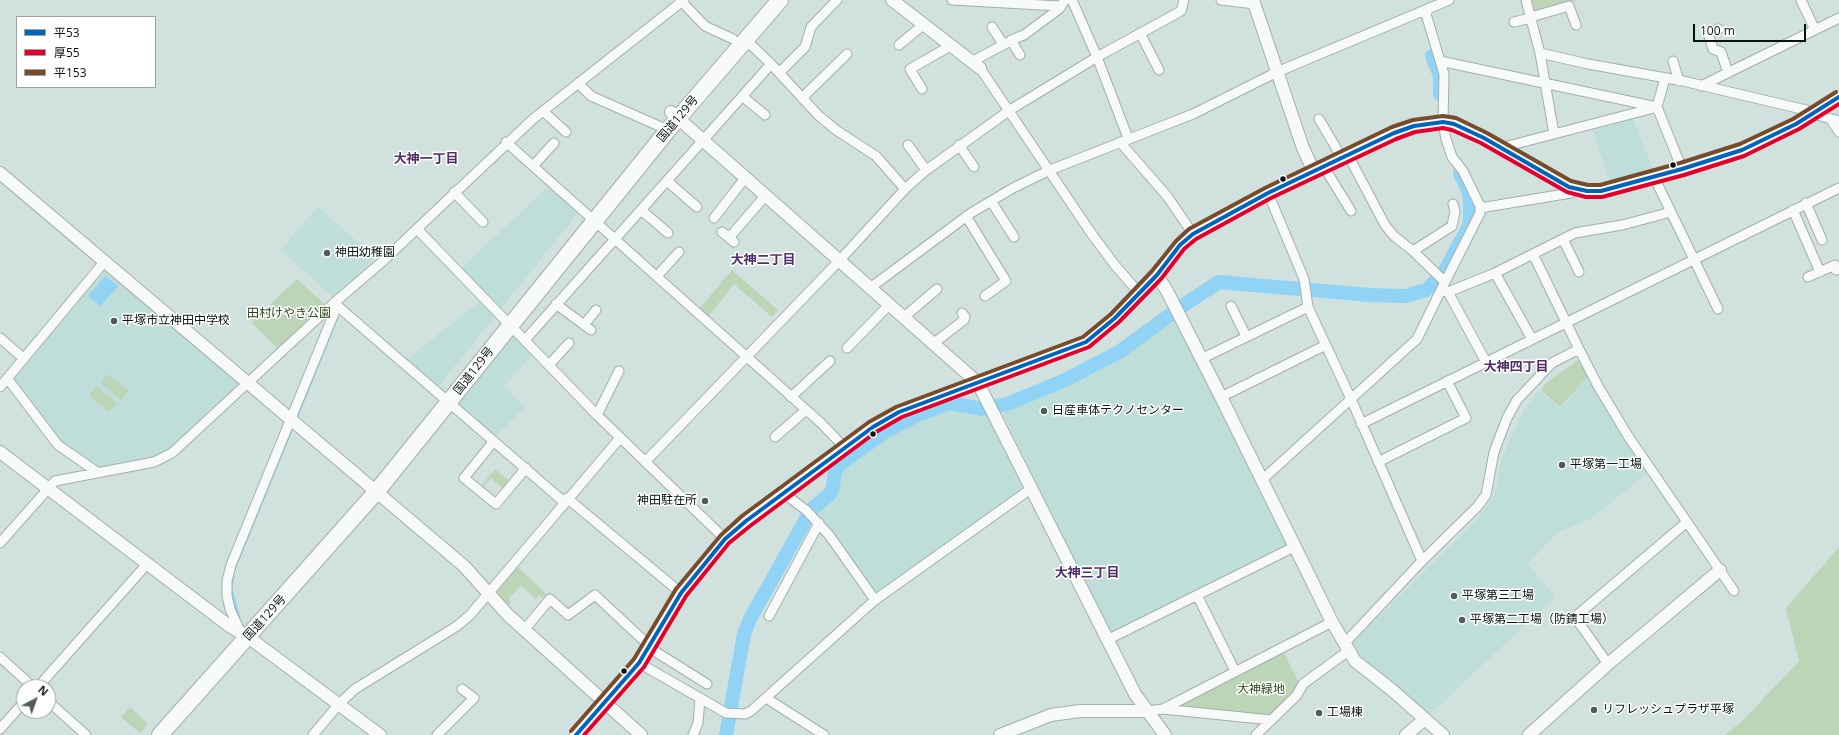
<!DOCTYPE html>
<meta charset="utf-8">
<style>
body{margin:0}
#map{position:relative;width:1839px;height:735px;overflow:hidden;background:#d0e1de;font-family:"Open Sans","Noto Sans JP",sans-serif}
canvas{display:block}
.legend{position:absolute;left:16px;top:16px;width:140px;height:72px;box-sizing:border-box;background:#fff;border:1px solid #9da1a1;margin:0;padding:5px 7px;list-style:none;font-size:12px;color:#091413}
.legend li{display:flex;align-items:center;gap:8px;height:20px}
.legend b{width:20px;border:1px solid #9da1a1}
.north{position:absolute;left:16px;top:679px;width:40px;height:40px;box-sizing:border-box;background:#fff;border:1px solid #9da1a1;border-radius:50%;rotate:41deg;font-size:11px;font-weight:700;line-height:16px;text-align:center;color:#091413}
.north::after{content:'';display:block;margin:auto;width:14px;height:18px;background:#4f5c5a;clip-path:polygon(50% 0,100% 100%,50% 72%,0 100%)}
.scale{position:absolute;left:1693px;top:24px;width:113px;height:18px;box-sizing:border-box;border:2px solid #091413;border-top:0;padding-left:5px;font-size:12px;line-height:14px;white-space:nowrap;color:#091413;-webkit-text-stroke:3px #fff;paint-order:stroke}
</style>
<div id="map">
<canvas width="1839" height="735"></canvas>
<ul class="legend">
<li><b style="height:5px;background:#0065bd"></b>平53</li>
<li><b style="height:5px;background:#e4002b"></b>厚55</li>
<li><b style="height:5px;background:#7a4b2a"></b>平153</li>
</ul>
<div class="north">N</div>
<div class="scale">100 m</div>
</div>
<script>
const c = document.querySelector('canvas').getContext('2d');
c.lineJoin = 'round';
function fillPath(path, color) { c.fillStyle = color; c.fill(path, 'evenodd'); }
const toPath = rows => new Path2D(rows.map(r => 'M' + r).join(''));
function strokePath(path, color, width, dash) { c.strokeStyle = color; c.lineWidth = width; c.lineCap = dash ? 'butt' : 'round'; c.setLineDash(dash || []); c.stroke(path); }
function label(font, color, halo, rows, align = 'center') {
  c.font = font + ' "Open Sans","Noto Sans JP",sans-serif'; c.lineWidth = 3; c.setLineDash([]); c.textBaseline = 'middle'; c.strokeStyle = halo; c.fillStyle = color; for (const [text, x, y, turn = 0] of rows) {
    c.save(); c.translate(x, y); c.rotate((+turn || 0) * Math.PI / 180); c.textAlign = isNaN(turn) ? turn : align; if (halo) c.strokeText(text, 0, 0); c.fillText(text, 0, 0); c.restore();
  }
}
fillPath(toPath([
 [1631,115,1655,173,1611,185,1591,126],
 [549,186,579,212,500,310,461,268],
 [318,207,375,257,336,296,332,296,280,250],
 [103,267,241,384,175,446,157,457,95,468,67,449,55,436,11,380],
 [480,301,495,316,438,387,406,360],
 [1174,313,1290,544,1112,633,1110,632,999,406,1063,382,1119,353],
 [514,335,533,354,504,386,525,407,495,437,457,406],
 [1589,377,1649,472,1592,518,1558,532,1528,564,1555,597,1429,715,1369,668,1352,643,1475,521,1492,500,1496,488,1501,460,1523,411,1539,390,1560,408],
 [949,404,987,414,1025,491,878,596,813,513,815,509,833,493,835,476,841,464,886,432,916,417]
]), '#c0ded9');
fillPath(toPath([
 [1530,0,1578,0,1537,12,1531,7],
 [732,270,778,310,772,317,734,284,707,318,698,310],
 [297,279,327,306,280,351,251,322],
 [1578,360,1589,376,1560,407,1541,390,1545,384],
 [108,374,129,391,121,400,101,383],
 [96,386,117,403,109,412,89,395],
 [495,469,512,483,505,491,491,478,481,489,480,487],
 [1839,547,1839,735,1725,735,1741,722,1799,661,1786,608],
 [516,565,546,594,543,599,539,595,536,599,521,586,509,599,511,602,506,608,493,596,496,586],
 [1283,651,1299,683,1299,690,1270,716,1169,708],
 [130,707,148,724,140,733,121,717]
]), '#bcd5b7');
fillPath(toPath([
 [105,276,118,286,101,306,88,296]
]), '#90d3f4');
strokePath(toPath([
 [296,419,337,318],
 [239,617,231,588,234,570,293,426]
]), '#90d3f4', 2.5);
strokePath(toPath([
 [1432,56,1440,76,1440,94],
 [726,735,744,634,750,619,806,519,813,508,830,494,833,487,835,471,840,464,886,431,916,416,949,403,983,409,1007,404,1063,381,1119,352,1185,304,1219,282,1369,295,1406,296,1426,290,1443,274,1470,224,1470,201,1468,189,1460,174]
]), '#90d3f4', 14);
const street = toPath([
 [680,0,705,26,733,39],
 [952,0,1059,6],
 [1072,0,1097,57,1128,138],
 [1221,0,1255,4],
 [1526,0,1540,53,1554,134],
 [1801,0,1815,30],
 [1429,8,1426,14,1444,74,1443,122,1446,139,1452,157,1463,171,1480,206,1480,213,1441,290,1448,292,1495,273,1575,233,1622,225,1671,212,1654,177],
 [1531,17,1569,6,1576,25],
 [1514,22,1531,18],
 [992,27,1003,44],
 [1719,29,1708,33,1713,49,1721,52,1728,73],
 [1140,33,1159,70],
 [746,40,771,64,818,115,836,130,876,156,905,189],
 [1011,40,1020,55],
 [899,45,924,24],
 [1540,53,1588,64,1683,81,1806,110,1813,114,1839,121],
 [973,61,1016,38,1024,35,1059,9,1065,0],
 [1440,61,1657,107],
 [1673,61,1679,81],
 [980,68,1091,233,1114,264,1139,293],
 [779,73,805,47,811,27,837,0],
 [1665,78,1657,107,1682,169],
 [578,83,591,96,668,130],
 [1701,86,1839,18],
 [922,89,910,69,952,45],
 [742,96,765,115],
 [802,98,847,54],
 [543,111,566,132],
 [1319,119,1342,158],
 [1831,120,1839,132],
 [506,142,821,423,845,448],
 [1120,142,1167,196,1193,234],
 [908,145,926,170],
 [959,145,974,167],
 [1500,148,1654,108],
 [1348,155,1385,225,1394,236,1413,251,1445,282],
 [533,166,554,143],
 [1324,167,1351,211],
 [667,181,697,207],
 [454,192,483,222],
 [1268,193,1304,279,1308,307,1351,399,1417,339,1441,290],
 [991,201,1014,237],
 [1806,203,1822,240],
 [1480,208,1571,193,1577,189],
 [641,210,668,233],
 [1793,210,1820,272],
 [1671,212,1718,309],
 [966,216,1006,281,985,296],
 [714,218,745,178],
 [417,229,597,415,725,539],
 [722,232,734,242],
 [729,238,765,196],
 [1563,239,1579,272],
 [1413,251,1452,226,1455,211,1453,204],
 [1495,273,1532,339],
 [657,276,679,252],
 [1808,277,1835,265,1836,270,1839,269],
 [870,288,971,213,1013,188,1050,170,1193,114,1277,72,1449,0],
 [1448,292,1486,362],
 [334,303,564,502],
 [556,304,591,330],
 [1231,306,1246,336],
 [904,317,937,289],
 [584,325,596,310],
 [0,338,23,358],
 [525,340,771,64],
 [934,343,964,320,965,317,962,313],
 [847,348,889,305],
 [1579,349,1598,386,1628,436,1687,522],
 [1201,359,1308,307],
 [549,365,569,343],
 [7,378,58,445,97,472],
 [0,387,105,261],
 [791,397,830,361],
 [1221,397,1326,345],
 [597,415,619,371],
 [1361,424,1839,188],
 [775,437,806,410],
 [494,441,464,478,496,504,526,468],
 [645,462,839,261,905,189,925,171,1010,110,1097,57,1181,11,1184,0],
 [1378,462,1466,418,1447,381],
 [1263,479,1351,399,1422,561],
 [783,493,806,510,829,535,875,600],
 [567,498,681,593],
 [0,543,55,481,154,462,172,453,334,303,383,261,533,119,684,0],
 [1197,595,1235,671],
 [769,616,819,523],
 [524,630,550,599,568,615,595,595,656,652,707,684],
 [240,631,230,609,227,596,227,581,231,565,337,306],
 [1107,640,1296,546],
 [1344,644,1422,561,1477,507,1486,495,1494,452,1507,418,1517,400,1552,363,1579,349,1533,254],
 [0,657,33,687],
 [639,663,726,713,745,714,751,711,875,600,1032,488],
 [1608,664,1575,617,1687,522,1734,591],
 [38,687,147,564],
 [766,698,824,735],
 [48,701,86,735],
 [1163,709,1271,720],
 [1147,711,1163,709,1332,622],
 [0,729,24,702],
 [313,735,339,704,355,689,457,626,470,615,620,438],
 [437,735,474,698,462,689],
 [693,735,698,723,700,699],
 [1256,735,1297,695,1303,684,1344,654]
]);
const secondary = toPath([
 [892,0,980,68],
 [1253,0,1303,148,1314,172],
 [671,112,978,383,1135,694,1165,735],
 [0,173,464,566,508,615,641,735],
 [1157,275,1167,291,1221,397,1332,622,1355,661,1392,690,1443,735],
 [0,452,228,625,248,637,380,735],
 [576,735,639,663,681,593,725,539,746,521,873,427,899,412,1086,342,1115,318,1157,275,1180,245,1193,234,1268,193,1394,133,1414,126,1443,122,1454,124,1484,138,1569,187,1587,191,1601,191,1682,169,1742,150,1796,124,1839,97],
 [1000,735,1051,715,1080,711,1147,711],
 [1406,735,1425,719],
 [1529,735,1608,664,1720,570]
]);
const highway = toPath([
 [160,735,377,491,668,130,780,0]
]);
strokePath(street, '#a2afac', 11);
strokePath(secondary, '#a2afac', 14);
strokePath(highway, '#a2afac', 18);
strokePath(street, '#f8fafa', 9);
strokePath(secondary, '#f8fafa', 12);
strokePath(highway, '#f8fafa', 16);
strokePath(toPath([
 [576,735,639,663,681,593,725,539,746,521,873,427,899,412,1086,342,1115,318,1157,275,1180,245,1193,234,1268,193,1394,133,1414,126,1443,122,1454,124,1484,138,1569,187,1587,191,1601,191,1682,169,1742,150,1796,124,1839,97]
]), '#0065bd', 4);
strokePath(toPath([
 [584,735,644,667,686,596,729,543,750,526,876,432,902,417,1089,347,1119,322,1161,279,1184,249,1196,239,1271,198,1396,139,1415,132,1443,128,1452,130,1481,143,1567,192,1586,197,1602,197,1684,175,1744,156,1799,129,1839,104]
]), '#e4002b', 4);
strokePath(toPath([
 [571,731,634,659,676,589,721,535,742,516,869,422,896,407,1083,337,1111,314,1152,271,1176,241,1189,229,1265,188,1392,127,1413,120,1443,116,1456,118,1487,133,1571,181,1588,185,1600,185,1680,163,1740,144,1793,119,1836,92]
]), '#7a4b2a', 4);
for (const [x, y, r, color] of [
 [1673,165,3.5,"#091413"],
 [1283,179,3.5,"#091413"],
 [327,253,4,"#4f5c5a"],
 [114,321,4,"#4f5c5a"],
 [1044,411,4,"#4f5c5a"],
 [873,434,3.5,"#091413"],
 [1562,465,4,"#4f5c5a"],
 [705,501,4,"#4f5c5a"],
 [1454,596,4,"#4f5c5a"],
 [1462,620,4,"#4f5c5a"],
 [624,671,3.5,"#091413"],
 [1594,710,4,"#4f5c5a"],
 [1319,713,4,"#4f5c5a"]
]) { const dot = new Path2D(); dot.arc(x, y, r, 0, 2 * Math.PI); c.fillStyle = color; c.fill(dot); strokePath(dot, '#fff', 1.5); }
label('12px', '#091413', '#fff', [
 ["国道129号",678,119,-50],
 ["国道129号",474,371,-52],
 ["国道129号",265,618,-48]
]);
label('12px', '#091413', '#fff', [
 ["神田幼稚園",335,253],
 ["平塚市立神田中学校",122,321],
 ["日産車体テクノセンター",1052,411],
 ["平塚第一工場",1570,465],
 ["神田駐在所",697,501,"right"],
 ["平塚第三工場",1462,596],
 ["平塚第二工場（防錆工場）",1470,620],
 ["リフレッシュプラザ平塚",1602,710],
 ["工場棟",1327,713]
], 'left');
label('12px', '#294613', '#fff', [
 ["田村けやき公園",289,314],
 ["大神緑地",1261,690]
]);
label('bold 13px', '#512f68', '#fff', [
 ["大神一丁目",426,159],
 ["大神二丁目",763,260],
 ["大神四丁目",1516,367],
 ["大神三丁目",1087,573]
]);
</script>
